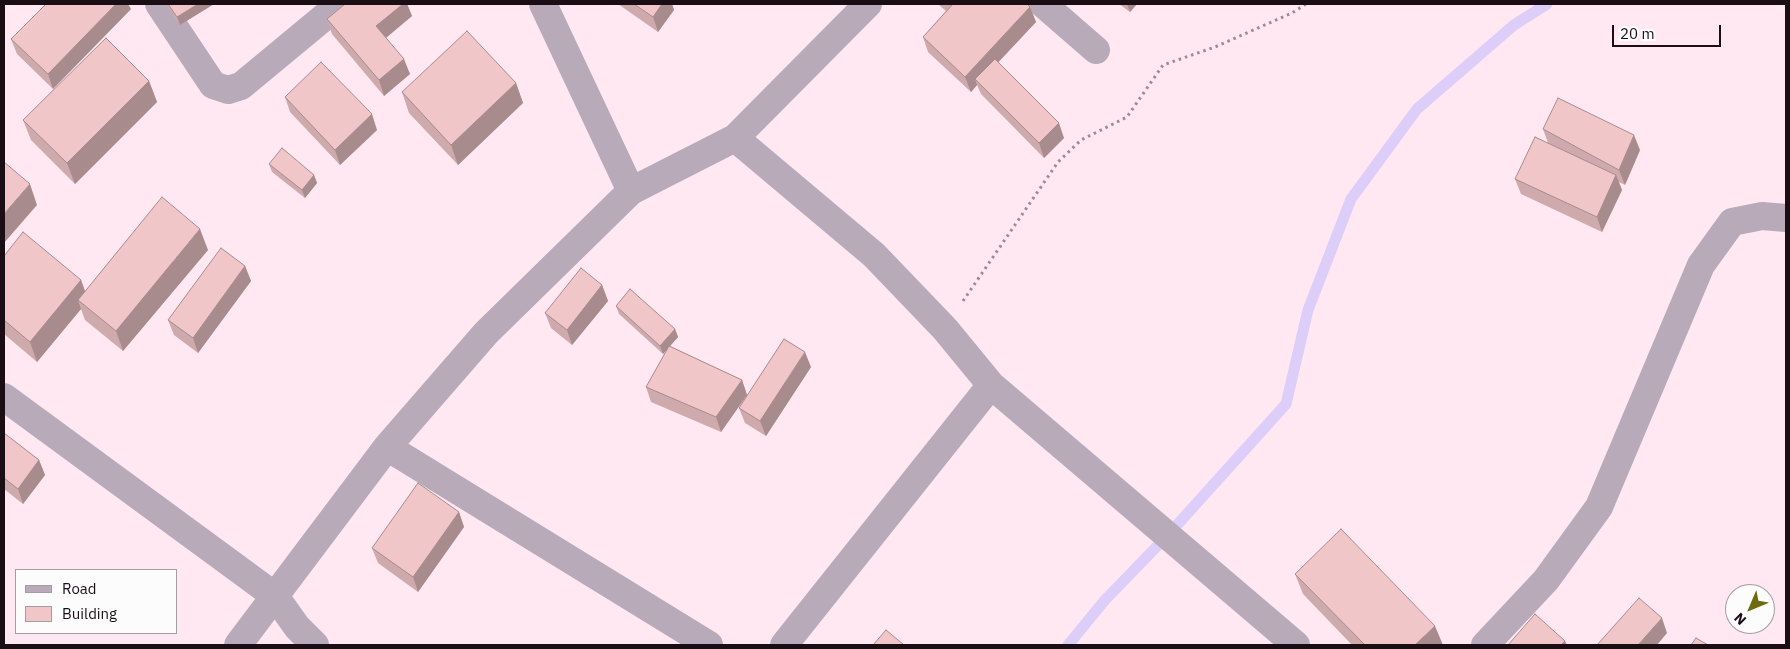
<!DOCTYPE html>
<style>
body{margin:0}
#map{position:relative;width:1790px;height:649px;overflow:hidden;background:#ffe8f2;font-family:"IBM Plex Sans",sans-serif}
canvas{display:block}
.frame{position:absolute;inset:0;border:5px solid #1a0e14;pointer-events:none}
.legend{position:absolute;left:15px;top:569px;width:162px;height:65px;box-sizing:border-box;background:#fcfcfc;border:1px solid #a29d9f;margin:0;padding:6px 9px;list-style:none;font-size:15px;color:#1a0e14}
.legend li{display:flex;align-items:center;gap:10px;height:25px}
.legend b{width:25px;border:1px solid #a29d9f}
.north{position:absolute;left:1725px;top:584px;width:50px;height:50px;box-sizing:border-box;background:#fcfcfc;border:1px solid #a29d9f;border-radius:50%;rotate:225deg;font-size:14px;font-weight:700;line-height:20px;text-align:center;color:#1a0e14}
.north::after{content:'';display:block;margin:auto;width:18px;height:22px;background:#6c6c0b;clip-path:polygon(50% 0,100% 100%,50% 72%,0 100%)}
.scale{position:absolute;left:1612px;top:25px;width:109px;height:22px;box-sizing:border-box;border:2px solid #1a0e14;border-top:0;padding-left:6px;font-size:15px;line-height:18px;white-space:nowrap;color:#1a0e14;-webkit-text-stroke:4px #fcfcfc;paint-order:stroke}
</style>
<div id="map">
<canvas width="1790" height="649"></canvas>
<div class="frame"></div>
<ul class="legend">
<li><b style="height:6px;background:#b9aab9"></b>Road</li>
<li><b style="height:14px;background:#f0c6c9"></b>Building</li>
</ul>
<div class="north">N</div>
<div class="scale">20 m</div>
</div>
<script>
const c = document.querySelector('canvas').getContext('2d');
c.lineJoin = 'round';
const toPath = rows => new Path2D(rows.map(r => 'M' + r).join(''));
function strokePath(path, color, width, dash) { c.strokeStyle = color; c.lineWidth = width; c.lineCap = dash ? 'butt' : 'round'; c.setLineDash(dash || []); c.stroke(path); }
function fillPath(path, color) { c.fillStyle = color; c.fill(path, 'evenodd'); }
strokePath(toPath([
 [1068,645,1105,600,1168,535,1286,404,1308,310,1351,199,1417,109,1514,25,1547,4]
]), '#dccef8', 11);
strokePath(toPath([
 [963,301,1058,162,1081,140,1127,117,1163,65,1215,47,1292,13,1306,4]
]), '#9d8b93', 3, [2.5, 4]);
strokePath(toPath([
 [159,4,213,85,228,90,241,86,340,4],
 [543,4,631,191],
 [1043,4,1096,50],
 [735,138,874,255,945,329,991,385,1296,645],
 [4,397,275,596,297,627,315,645],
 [387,447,709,645],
 [238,645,387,447,486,333,631,191,735,138,868,4],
 [784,645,991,385],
 [1485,645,1546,580,1599,507,1701,265,1732,222,1762,216,1786,218]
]), '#b9aab9', 28);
fillPath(toPath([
 [167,4,214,4,180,25,169,9],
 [345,4,407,4,412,16,386,38,410,74,384,96,332,34,327,19],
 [618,4,672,4,674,10,658,32],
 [938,4,1027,4,1030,7,1036,22,998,62,1064,138,1044,158,981,94,977,85,971,92,928,52,923,37,946,11],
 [1119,4,1137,4,1130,12],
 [131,9,53,89,17,54,11,39],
 [149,81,157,102,75,184,31,140,23,120],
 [516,83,523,103,458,165,409,113,402,92],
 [285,97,377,130,340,165,290,112],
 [1543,129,1640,150,1625,185,1619,182,1622,190,1602,232,1521,194,1515,179,1548,143],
 [269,164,314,175,317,183,305,198,272,172],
 [208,250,123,351,85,320,81,309,37,362,4,334,4,256,81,280,85,291],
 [245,266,251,281,198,353,174,335,168,320],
 [602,285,608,301,572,345,551,328,545,313],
 [616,306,675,329,678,337,670,346,742,380,747,395,721,432,651,402,646,387,667,350,663,354,619,314],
 [811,367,766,436,745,423,739,408],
 [4,433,39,460,45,475,23,504,4,489],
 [459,512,464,527,418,592,378,563,372,548],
 [1295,574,1443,645,1352,645,1303,594]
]), '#ceaaad');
fillPath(toPath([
 [116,4,128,4,131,9,53,89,48,74],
 [198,4,214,4,180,25,177,17],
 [403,4,407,4,412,16,382,41,376,26],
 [662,4,672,4,674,10,658,32,653,17],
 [1127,4,1137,4,1130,12],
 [1030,7,1036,22,979,83,975,79,977,85,971,92,965,77],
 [404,59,410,74,384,96,379,80],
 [149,81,157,102,75,184,67,163],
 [516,83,523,103,458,165,451,145],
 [372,114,377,130,340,165,335,150],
 [1059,123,1064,138,1044,158,1039,143],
 [1634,135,1640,150,1625,185,1619,170],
 [314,175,317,183,305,198,302,190],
 [1616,175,1622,190,1602,232,1597,217],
 [30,184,37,205,4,243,4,214],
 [200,229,208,250,123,351,116,331],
 [245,266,251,281,198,353,193,338],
 [81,280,88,300,78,300,81,309,37,362,30,342],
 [602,285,608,301,572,345,567,330],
 [675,329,678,337,663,354,660,346],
 [805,352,811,367,766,436,760,421],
 [742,380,747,395,721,432,716,417],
 [39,460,45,475,23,504,18,489],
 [459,512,464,527,418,592,413,577],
 [1662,618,1667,633,1657,645,1638,645],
 [1435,626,1443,645,1415,645],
 [1565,641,1567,645,1561,645]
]), '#a88b8d');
const building = toPath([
 [46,4,116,4,48,74,11,39,46,4],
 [168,4,198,4,177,17,168,4],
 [345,4,403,4,376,26,404,59,379,80,327,19,345,4],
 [634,4,662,4,653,17,634,4],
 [953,4,1027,4,1030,7,965,77,923,37,953,4],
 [467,31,516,83,451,145,402,92,467,31],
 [106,38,149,81,67,163,23,120,106,38],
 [995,59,1059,123,1039,143,975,79,995,59],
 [321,62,372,114,335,150,285,97,321,62],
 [1558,98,1634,135,1619,170,1543,129,1558,98],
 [1535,137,1616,175,1597,217,1515,179,1535,137],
 [282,148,314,175,302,190,269,164,282,148],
 [4,162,30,184,4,214,4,162],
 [162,197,200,229,116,331,78,300,162,197],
 [23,232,81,280,30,342,4,320,4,256,23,232],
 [221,248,245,266,193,338,168,320,221,248],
 [581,268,602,285,567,330,545,313,581,268],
 [630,289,675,329,660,346,616,306,630,289],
 [784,339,805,352,760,421,739,408,784,339],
 [669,346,742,380,716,417,646,387,669,346],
 [4,433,39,460,18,489,4,478,4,433],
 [418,483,459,512,413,577,372,548,418,483],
 [1341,529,1435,626,1415,645,1365,645,1295,574,1341,529],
 [1639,598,1662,618,1638,645,1597,645,1639,598],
 [1535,614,1565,641,1561,645,1508,645,1535,614],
 [886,630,904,645,873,645,886,630],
 [1696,638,1708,645,1691,645,1696,638]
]);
fillPath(building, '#f0c6c9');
strokePath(building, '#a88b8d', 1);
</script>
